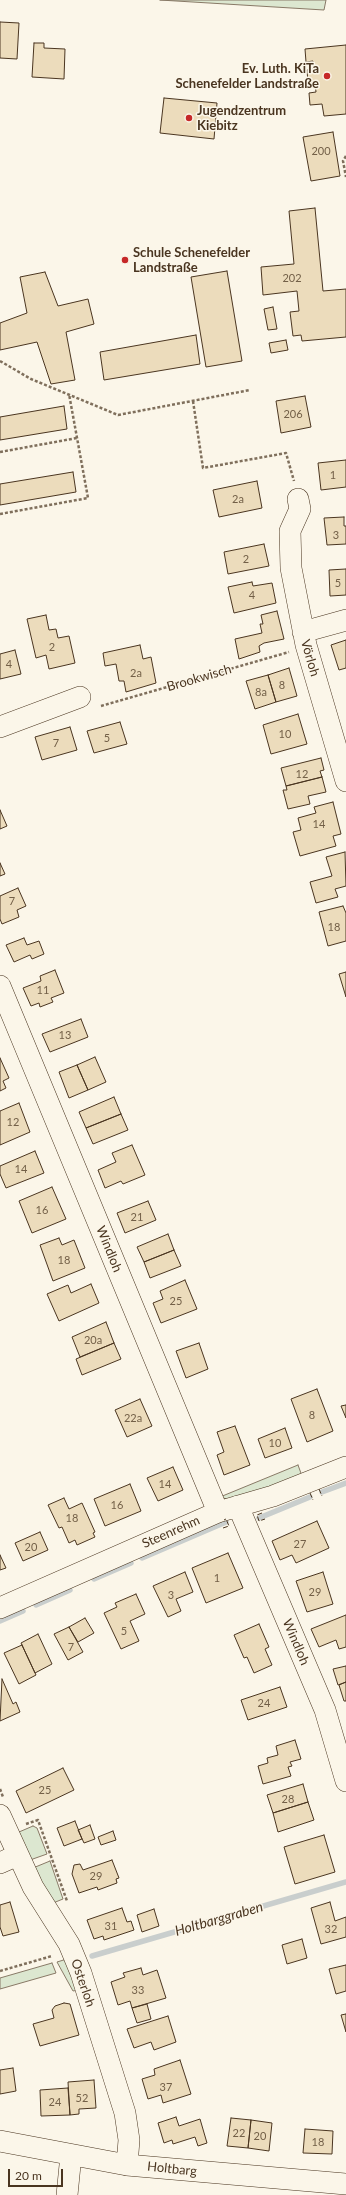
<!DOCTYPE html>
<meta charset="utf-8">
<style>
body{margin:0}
#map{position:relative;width:346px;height:2195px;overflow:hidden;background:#fbf6e9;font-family:Lato,sans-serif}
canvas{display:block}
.scale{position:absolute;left:8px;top:2169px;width:55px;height:18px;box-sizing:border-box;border:2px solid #4a3520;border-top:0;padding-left:5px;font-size:12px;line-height:14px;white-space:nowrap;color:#4a3520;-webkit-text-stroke:3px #fbf6e9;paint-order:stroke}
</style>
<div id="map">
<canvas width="346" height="2195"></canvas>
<div class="scale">20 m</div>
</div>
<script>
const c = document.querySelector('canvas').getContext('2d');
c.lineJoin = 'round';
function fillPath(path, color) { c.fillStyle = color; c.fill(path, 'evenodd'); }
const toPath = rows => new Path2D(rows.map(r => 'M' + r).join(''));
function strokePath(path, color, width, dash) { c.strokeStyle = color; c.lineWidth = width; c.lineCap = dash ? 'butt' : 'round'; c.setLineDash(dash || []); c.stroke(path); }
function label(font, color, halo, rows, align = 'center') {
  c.font = font + ' Lato,sans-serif'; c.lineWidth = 3; c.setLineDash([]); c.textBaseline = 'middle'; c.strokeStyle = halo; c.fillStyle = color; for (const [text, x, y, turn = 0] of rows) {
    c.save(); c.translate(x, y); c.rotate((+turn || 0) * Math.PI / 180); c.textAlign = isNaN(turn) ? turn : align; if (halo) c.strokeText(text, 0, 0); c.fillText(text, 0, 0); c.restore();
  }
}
const green = toPath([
 [160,0,326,0,324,10,160,0],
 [298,1465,302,1476,230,1500,220,1497,298,1465],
 [33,1826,37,1828,47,1854,30,1860,19,1832,33,1826],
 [50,1861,63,1899,53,1903,33,1868,50,1861],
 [67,1959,78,1990,73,1991,57,1962,67,1959],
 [52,1963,56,1973,0,1989,0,1978,52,1963]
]);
fillPath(green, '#dce7d0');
strokePath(green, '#887966', 1);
strokePath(toPath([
 [322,1492,346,1483],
 [259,1518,310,1497],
 [142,1558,226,1522],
 [94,1579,131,1563],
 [36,1605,70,1590],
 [0,1621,23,1611],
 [92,1956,346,1882]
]), '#c9cecd', 5.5);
const building = toPath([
 [0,22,19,23,17,59,0,58,0,22],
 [34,43,44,43,44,48,65,49,64,79,32,77,34,43],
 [346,45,346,114,324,116,322,104,310,105,309,93,316,92,315,83,308,83,307,70,313,69,313,61,306,62,305,49,346,45],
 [164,98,217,103,214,139,160,133,164,98],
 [333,132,340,176,311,181,303,137,333,132],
 [315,208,323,291,346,289,346,337,302,341,301,335,293,336,290,312,299,311,297,291,263,295,261,267,294,264,289,211,315,208],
 [227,271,242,361,206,367,191,277,227,271],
 [45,272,58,306,88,299,94,324,66,332,75,380,51,384,37,342,0,350,0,323,27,313,20,277,45,272],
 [273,307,277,329,268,330,264,309,273,307],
 [196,335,200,364,104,380,100,352,196,335],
 [286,340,288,350,271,353,269,343,286,340],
 [305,396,311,427,281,433,276,401,305,396],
 [64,406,67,429,0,440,0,417,64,406],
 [346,460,346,487,321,490,318,463,346,460],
 [73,472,76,492,0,505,0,484,73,472],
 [257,481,262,508,219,517,213,490,257,481],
 [344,517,344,526,346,526,346,544,327,545,324,518,344,517],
 [264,544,269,566,228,574,224,552,264,544],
 [346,569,346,595,330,596,329,570,346,569],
 [252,582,253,586,272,583,276,603,234,613,228,587,252,582],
 [277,611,284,639,264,643,259,646,260,652,239,659,235,639,262,633,260,624,263,624,261,615,277,611],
 [46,615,49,630,56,629,58,638,69,636,75,663,49,669,46,655,36,658,27,619,46,615],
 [346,640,346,668,339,670,331,645,346,640],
 [140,645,143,659,151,657,156,683,126,692,124,681,119,681,116,664,105,666,103,653,140,645],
 [15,650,21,674,0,679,0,654,15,650],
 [289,668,297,696,276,702,268,675,289,668],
 [268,675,276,702,255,709,246,681,268,675],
 [298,714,307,744,271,754,263,725,298,714],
 [120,722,127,744,94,753,87,731,120,722],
 [70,727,77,750,42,760,35,737,70,727],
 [321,758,324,770,320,771,322,777,286,786,281,768,321,758],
 [322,777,326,792,308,796,310,804,288,809,283,790,287,790,286,786,322,777],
 [333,802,341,834,333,836,336,846,300,856,293,832,301,830,298,818,316,813,314,807,333,802],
 [0,810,7,826,0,829,0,810],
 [345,852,346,886,335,889,338,897,316,903,310,882,332,876,326,857,345,852],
 [0,863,5,874,0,876,0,863],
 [18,888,26,906,17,910,19,917,2,924,0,919,0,896,18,888],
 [343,906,346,913,346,941,328,946,319,912,343,906],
 [24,938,27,945,39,941,44,954,32,959,30,955,14,962,6,945,24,938],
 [55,970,64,993,51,998,53,1002,40,1007,39,1003,31,1006,23,988,41,981,40,976,55,970],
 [346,972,346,997,339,974,346,972],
 [81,1019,88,1037,50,1052,42,1034,81,1019],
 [95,1057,106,1082,88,1090,77,1065,95,1057],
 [0,1058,9,1078,3,1081,6,1088,0,1091,0,1058],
 [77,1065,88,1090,69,1098,59,1072,77,1065],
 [114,1097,121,1114,86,1128,79,1112,114,1097],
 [19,1103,30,1132,0,1145,0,1111,19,1103],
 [121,1114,128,1130,93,1144,86,1128,121,1114],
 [132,1145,145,1175,123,1184,121,1181,105,1188,98,1170,116,1162,112,1153,132,1145],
 [35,1151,44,1173,6,1188,0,1174,0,1166,35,1151],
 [52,1187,66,1219,32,1233,19,1201,52,1187],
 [148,1201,156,1220,125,1233,117,1213,148,1201],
 [168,1234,174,1250,144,1262,137,1247,168,1234],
 [59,1238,62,1245,74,1240,85,1268,53,1281,40,1245,59,1238],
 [174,1250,181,1266,150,1278,144,1262,174,1250],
 [185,1280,197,1309,161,1323,153,1303,163,1299,160,1291,185,1280],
 [91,1284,99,1303,59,1321,47,1294,68,1285,71,1293,91,1284],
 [106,1322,114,1343,80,1357,72,1337,106,1322],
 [114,1343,121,1359,82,1375,76,1359,114,1343],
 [199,1343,208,1369,186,1378,176,1351,199,1343],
 [317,1389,333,1431,307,1442,291,1399,317,1389],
 [140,1399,152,1426,127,1437,115,1410,140,1399],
 [346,1405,346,1418,341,1406,346,1405],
 [235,1426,250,1465,224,1475,217,1455,224,1452,217,1432,235,1426],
 [285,1428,292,1448,265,1458,258,1439,285,1428],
 [173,1467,183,1490,158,1501,147,1478,173,1467],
 [130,1484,141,1511,105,1526,94,1499,130,1484],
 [64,1498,69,1509,82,1503,95,1532,93,1533,95,1537,77,1545,75,1540,69,1543,62,1527,59,1528,48,1505,64,1498],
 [317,1521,329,1548,296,1563,292,1555,280,1560,272,1541,317,1521],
 [40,1532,48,1550,23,1561,15,1543,40,1532],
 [228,1553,243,1588,206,1603,192,1568,228,1553],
 [0,1555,6,1568,0,1570,0,1555],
 [185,1572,193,1592,176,1599,181,1611,168,1617,153,1586,185,1572],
 [323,1572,333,1604,307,1612,296,1581,323,1572],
 [136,1594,145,1614,130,1621,139,1641,121,1649,104,1613,117,1607,115,1603,136,1594],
 [346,1615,346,1647,339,1649,336,1640,319,1647,311,1629,346,1615],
 [85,1618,94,1633,78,1642,69,1627,85,1618],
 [259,1624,269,1647,265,1649,272,1665,254,1673,247,1657,244,1658,234,1635,259,1624],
 [69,1627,83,1652,68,1660,54,1634,69,1627],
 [38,1634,52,1664,35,1673,21,1643,38,1634],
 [22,1645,36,1675,19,1684,4,1653,22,1645],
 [346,1666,346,1682,338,1685,333,1669,346,1666],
 [2,1679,13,1704,16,1702,20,1712,0,1721,2,1679],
 [346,1682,346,1701,344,1701,339,1685,346,1682],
 [280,1687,287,1707,248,1720,241,1700,280,1687],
 [295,1740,301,1759,290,1762,292,1766,288,1767,291,1776,263,1784,258,1766,268,1763,267,1758,278,1755,276,1746,295,1740],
 [63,1768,74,1790,26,1813,16,1791,63,1768],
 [303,1784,308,1802,273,1813,267,1795,303,1784],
 [308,1802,314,1820,278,1832,273,1813,308,1802],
 [75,1821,82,1839,64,1846,57,1828,75,1821],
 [90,1825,95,1839,84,1843,78,1830,90,1825],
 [113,1831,116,1840,101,1845,98,1837,113,1831],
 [324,1835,335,1872,295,1884,284,1847,324,1835],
 [112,1860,119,1878,116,1879,117,1883,98,1890,97,1887,79,1893,72,1874,74,1865,80,1864,83,1870,112,1860],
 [10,1902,19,1932,3,1936,0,1927,0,1905,10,1902],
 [330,1902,335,1921,346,1917,346,1937,321,1944,311,1908,330,1902],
 [122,1908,127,1922,131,1921,134,1930,104,1940,103,1936,94,1939,87,1920,122,1908],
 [154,1909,159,1926,142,1932,137,1915,154,1909],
 [302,1939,307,1958,287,1964,282,1945,302,1939],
 [346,1965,346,1991,336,1994,329,1969,346,1965],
 [141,1968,143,1975,157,1970,166,1998,132,2008,130,2001,118,2005,111,1982,125,1977,123,1973,141,1968],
 [64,2003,70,2004,79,2035,40,2046,33,2024,54,2018,52,2010,55,2006,64,2003],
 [147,2004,151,2019,137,2023,132,2008,147,2004],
 [346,2014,346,2032,341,2015,346,2014],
 [168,2016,176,2042,154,2050,151,2042,134,2048,127,2029,168,2016],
 [180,2060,191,2094,163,2103,161,2095,148,2099,142,2079,155,2075,154,2069,180,2060],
 [13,2068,16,2091,0,2094,0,2070,13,2068],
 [94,2080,96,2108,79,2109,79,2114,70,2115,68,2082,94,2080],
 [68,2088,70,2115,41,2116,40,2090,68,2088],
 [176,2117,179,2126,200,2119,207,2143,198,2146,195,2137,173,2144,172,2140,164,2143,158,2123,176,2117],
 [231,2118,251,2120,248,2148,227,2146,231,2118],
 [251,2120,272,2123,269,2151,248,2148,251,2120],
 [305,2129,333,2131,332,2154,303,2153,305,2129]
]);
fillPath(building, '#ecdcbc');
strokePath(building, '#4a3520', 1);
const minor = toPath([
 [298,499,300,509,290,531,291,568,306,645,346,781],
 [303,632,346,620],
 [0,727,80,697],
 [0,986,218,1512],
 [238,1506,325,1710,346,1781],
 [0,1608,218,1512,273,1496,346,1467],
 [0,1815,33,1887,69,1944,81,1973,125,2113,129,2140,127,2165],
 [0,1863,18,1855],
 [0,2141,127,2165,346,2184],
 [67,2195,71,2155]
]);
strokePath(minor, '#4a3520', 22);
strokePath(toPath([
 [346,156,343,161,346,177],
 [0,361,31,379,118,415,250,390],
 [193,401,203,468,286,453,294,481],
 [0,452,77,438],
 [0,514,88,498,69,394],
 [101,706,289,652],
 [0,1789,3,1797],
 [26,1824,38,1820,67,1901],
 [0,1971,52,1956]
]), '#7f6f5c', 2.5, [3, 2]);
strokePath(minor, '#fbf6e9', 21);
strokePath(toPath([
 [319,1489,322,1496],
 [310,1493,313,1500],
 [262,1513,257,1515,259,1521,265,1519],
 [223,1528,229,1526,226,1519,224,1520]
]), '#4a3520', 1, [5, 2]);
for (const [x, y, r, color] of [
 [327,76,4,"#c62828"],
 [189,118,4,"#c62828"],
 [125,260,4,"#c62828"]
]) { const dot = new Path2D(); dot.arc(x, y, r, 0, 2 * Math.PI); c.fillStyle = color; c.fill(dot); strokePath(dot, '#fbf6e9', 1.5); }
label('11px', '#725f47', null, [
 ["200",321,151],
 ["202",292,278],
 ["206",293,414],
 ["1",333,475],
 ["2a",238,499],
 ["3",336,535],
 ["2",246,559],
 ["5",338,583],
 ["4",252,595],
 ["2",52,647],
 ["4",9,664],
 ["2a",136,673],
 ["8",282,685],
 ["8a",261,692],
 ["10",285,734],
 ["5",107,738],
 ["7",56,743],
 ["12",302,774],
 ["14",319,824],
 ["7",12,901],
 ["18",334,927],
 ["11",43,990],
 ["13",65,1035],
 ["12",13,1122],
 ["14",21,1169],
 ["16",42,1210],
 ["21",137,1217],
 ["18",64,1260],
 ["25",176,1301],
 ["20a",93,1340],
 ["8",312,1415],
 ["22a",133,1418],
 ["10",275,1443],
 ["14",165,1484],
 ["16",117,1505],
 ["18",72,1518],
 ["27",300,1544],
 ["20",31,1547],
 ["1",217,1578],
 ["29",315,1592],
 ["3",171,1595],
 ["5",124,1631],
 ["7",71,1647],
 ["24",264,1703],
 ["25",45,1790],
 ["28",288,1799],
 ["29",96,1876],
 ["31",111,1926],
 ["32",331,1929],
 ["33",138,1990],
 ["37",166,2087],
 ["52",82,2098],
 ["24",55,2102],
 ["22",239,2133],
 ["20",260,2136],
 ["18",318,2142]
]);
label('bold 13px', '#4a3520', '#fbf6e9', [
 ["Ev. Luth. KiTa",319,69,"right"],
 ["Schenefelder Landstraße",319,84,"right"],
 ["Jugendzentrum",197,111],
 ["Kiebitz",197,126],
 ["Schule Schenefelder",133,253],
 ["Landstraße",133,268]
], 'left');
label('13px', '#4a3520', '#fbf6e9', [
 ["Vörloh",310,658,74],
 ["Brookwisch",199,678,-16],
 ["Windloh",109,1249,68],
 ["Steenrehm",171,1532,-24],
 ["Windloh",296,1642,67],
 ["Osterloh",83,1983,71],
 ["Holtbarg",172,2169,6]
]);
label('italic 14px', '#4a3520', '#fbf6e9', [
 ["Holtbarggraben",219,1919,-16]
]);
</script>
